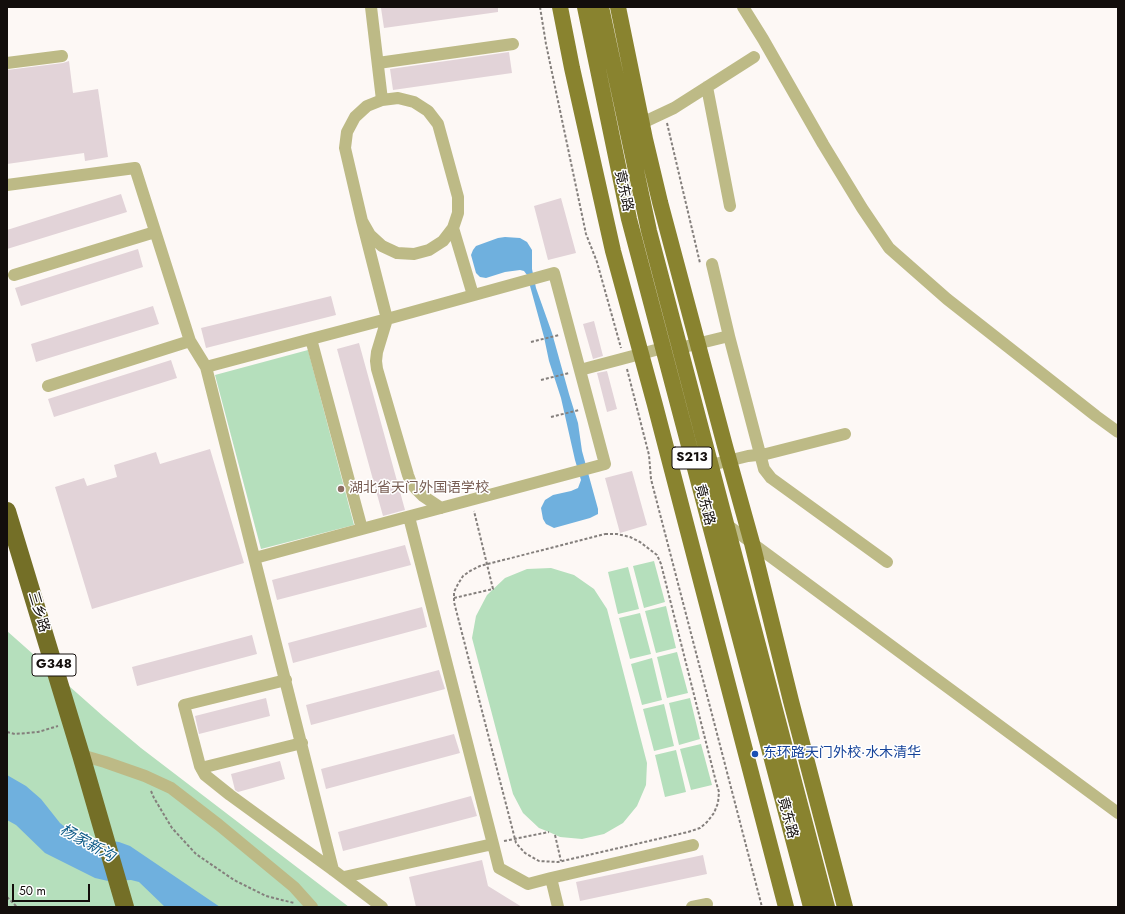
<!DOCTYPE html>
<meta charset="utf-8">
<style>
body{margin:0}
#map{position:relative;width:1125px;height:914px;overflow:hidden;background:#fdf8f5;font-family:Jost,sans-serif}
canvas{display:block}
.frame{position:absolute;inset:0;border:8px solid #130e0c;pointer-events:none}
.scale{position:absolute;left:12px;top:884px;width:78px;height:18px;box-sizing:border-box;border:2px solid #130e0c;border-top:0;padding-left:5px;font-size:12px;line-height:14px;white-space:nowrap;color:#130e0c;-webkit-text-stroke:3px #fff;paint-order:stroke}
</style>
<div id="map">
<canvas width="1125" height="914"></canvas>
<div class="frame"></div>
<div class="scale">50 m</div>
</div>
<script>
const c = document.querySelector('canvas').getContext('2d');
c.lineJoin = 'round';
function fillPath(path, color) { c.fillStyle = color; c.fill(path, 'evenodd'); }
const toPath = rows => new Path2D(rows.map(r => 'M' + r).join(''));
function strokePath(path, color, width, dash) { c.strokeStyle = color; c.lineWidth = width; c.lineCap = dash ? 'butt' : 'round'; c.setLineDash(dash || []); c.stroke(path); }
function label(font, color, halo, rows, align = 'center') {
  c.font = font + ' Jost,"Noto Sans SC",sans-serif'; c.lineWidth = 3; c.setLineDash([]); c.textBaseline = 'middle'; c.strokeStyle = halo; c.fillStyle = color; for (const [text, x, y, turn = 0] of rows) {
    c.save(); c.translate(x, y); c.rotate((+turn || 0) * Math.PI / 180); c.textAlign = isNaN(turn) ? turn : align; if (halo) c.strokeText(text, 0, 0); c.fillText(text, 0, 0); c.restore();
  }
}
fillPath(toPath([
 [308,350,354,525,261,549,215,375],
 [654,561,665,602,644,608,633,566],
 [628,567,639,609,618,614,608,572],
 [551,568,574,575,594,589,607,609,647,763,646,785,637,806,623,823,604,834,582,839,560,837,549,832,539,828,523,813,513,794,472,638,476,616,487,595,505,578,527,569],
 [666,606,676,648,656,653,645,611],
 [640,613,651,654,630,659,619,618],
 [7,631,104,717,141,748,349,907,7,907],
 [677,652,688,693,667,698,657,657],
 [652,658,662,700,642,705,631,664],
 [690,698,700,739,679,745,669,703],
 [664,704,674,746,654,751,643,709],
 [701,744,712,785,691,790,680,749],
 [676,750,686,792,665,797,655,755]
]), '#b5dfbc');
fillPath(toPath([
 [505,237,520,238,527,242,532,250,532,269,536,288,552,333,569,394,578,423,582,451,598,509,598,514,590,518,554,528,546,524,543,519,541,508,545,500,553,495,571,491,578,488,581,480,575,460,561,398,549,361,544,337,527,275,524,271,520,270,505,272,486,278,480,277,476,273,471,255,473,250,476,246,498,238],
 [7,775,26,786,41,799,60,823,70,831,84,837,119,842,130,846,220,907,165,907,139,882,131,880,108,881,95,878,45,853,16,825,7,820]
]), '#6fb0de');
fillPath(toPath([
 [386,7,498,7,498,12,384,28,381,8],
 [509,52,512,73,393,90,390,69],
 [69,61,73,93,98,89,108,157,85,161,84,153,7,164,7,70,63,63],
 [121,194,127,212,7,249,7,230],
 [561,198,576,253,548,260,534,206],
 [138,249,143,267,21,306,15,288],
 [331,296,336,315,206,348,201,328],
 [153,306,159,324,36,362,31,344],
 [594,321,603,356,593,359,583,324],
 [359,343,405,510,383,516,337,349],
 [171,360,177,378,54,417,48,399],
 [607,371,617,409,607,412,597,373],
 [210,449,244,563,92,609,55,487,84,478,87,486,117,477,114,465,156,452,160,464],
 [632,471,647,525,620,533,605,478],
 [405,545,411,565,277,600,272,580],
 [422,607,427,627,293,663,288,643],
 [252,635,257,654,137,686,132,667],
 [439,670,445,689,311,725,306,705],
 [266,698,270,716,199,734,195,716],
 [454,734,460,753,326,789,321,769],
 [280,761,285,779,238,792,235,790,231,774],
 [471,796,477,816,343,851,338,832],
 [703,855,707,874,580,901,576,882],
 [482,860,488,886,522,907,416,907,409,877]
]), '#e2d3d8');
strokePath(toPath([
 [540,7,546,44,586,234,597,262,621,348],
 [667,123,700,263],
 [531,342,559,335],
 [627,369,649,455,651,479,653,487,762,907],
 [541,380,569,373],
 [551,417,579,410],
 [605,534,617,534,630,537,640,542,657,555,661,564,716,782,719,792,718,803,714,813,707,822,700,828,688,832,558,862,539,861,525,853,516,843,454,602,454,592,458,584,463,576,470,571,480,566,605,534],
 [454,598,493,589,474,511],
 [7,732,15,734,38,732,58,726],
 [151,791,154,798,172,828,196,854,234,880,266,896,294,903],
 [555,835,561,861],
 [504,841,549,832],
 [7,897,17,907]
]), '#847f7c', 2, [3, 2]);
strokePath(toPath([
 [371,7,382,100],
 [743,7,763,39,823,144,862,208,889,248,947,299,1096,416,1118,432],
 [7,63,62,56],
 [378,63,513,44],
 [707,87,730,206],
 [634,125,642,123,674,108,754,57],
 [7,185,135,168,190,341,206,367,333,870],
 [453,228,473,295],
 [712,264,729,336],
 [14,275,155,232],
 [387,319,377,352,376,361,377,369,408,475,411,483,417,490,423,496,441,508],
 [311,339,387,319],
 [680,348,729,336,764,469,771,478,887,562],
 [206,367,311,339,362,529,255,558],
 [580,370,663,348],
 [48,386,190,341],
 [711,465,748,456,766,454,845,434],
 [723,525,726,524,752,543,1118,813],
 [362,529,605,464,554,273,387,319,362,221,345,148,347,132,355,117,367,106,382,100,398,98,414,102,428,111,438,124,458,197,458,213,453,228,443,241,429,250,414,254,397,253,382,246,370,235,362,221],
 [286,680,184,705,200,766,205,775,230,795,333,870,382,907],
 [81,755,105,762,145,776,171,788,219,825,294,887,312,907],
 [201,768,302,743],
 [493,844,499,868,528,884,551,878,558,907],
 [344,877,493,844,409,517],
 [551,878,693,845],
 [692,907,707,904]
]), '#bdba86', 12);
strokePath(toPath([
 [560,7,572,68,613,251,655,405,786,907],
 [585,7,629,219,811,907],
 [601,7,649,231,827,907],
 [618,7,645,139,660,202,725,446,752,543,791,701,845,907]
]), '#89832f', 16);
strokePath(toPath([
 [7,511,81,755,125,907]
]), '#746f27', 18);
for (const [x, y, r, color] of [
 [341,489,4,"#8d6e63"],
 [755,754,4,"#1a4fb4"]
]) { const dot = new Path2D(); dot.arc(x, y, r, 0, 2 * Math.PI); c.fillStyle = color; c.fill(dot); strokePath(dot, '#fff', 1.5); }
for (const [x, y, w] of [
 [692,458,40],
 [54,665,44]
]) { const box = new Path2D(); box.roundRect(x - w / 2, y - 11, w, 22, 3); c.fillStyle = '#fff'; c.fill(box); strokePath(box, '#130e0c', 1); }
label('bold 13px', '#130e0c', null, [
 ["S213",692,458],
 ["G348",54,665]
]);
label('14px', '#130e0c', '#fff', [
 ["竟东路",623,191,78],
 ["竟东路",704,505,75],
 ["三乡路",38,612,73],
 ["竟东路",787,818,75]
]);
label('14px', '#785e54', '#fff', [
 ["湖北省天门外国语学校",349,489]
], 'left');
label('14px', '#164399', '#fff', [
 ["东环路天门外校·水木清华",763,754]
], 'left');
label('italic 15px', '#0f5c88', '#fff', [
 ["杨家新沟",87,844,29]
]);
</script>
